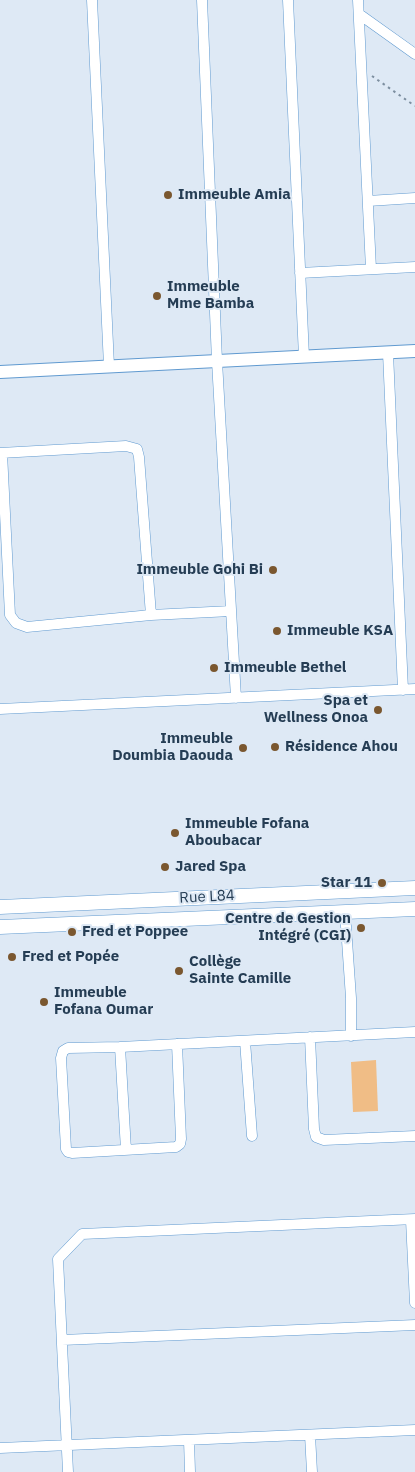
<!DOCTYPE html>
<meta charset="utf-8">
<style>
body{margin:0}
canvas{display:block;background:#dee9f5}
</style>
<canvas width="415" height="1472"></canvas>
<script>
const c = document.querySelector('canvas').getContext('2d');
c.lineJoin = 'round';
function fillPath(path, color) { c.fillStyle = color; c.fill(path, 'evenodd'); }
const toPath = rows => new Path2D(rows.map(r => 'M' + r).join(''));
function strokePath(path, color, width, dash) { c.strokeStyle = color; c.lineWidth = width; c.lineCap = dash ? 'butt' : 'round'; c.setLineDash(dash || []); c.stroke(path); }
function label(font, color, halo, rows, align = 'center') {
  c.font = font + ' "IBM Plex Sans",sans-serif'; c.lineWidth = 4; c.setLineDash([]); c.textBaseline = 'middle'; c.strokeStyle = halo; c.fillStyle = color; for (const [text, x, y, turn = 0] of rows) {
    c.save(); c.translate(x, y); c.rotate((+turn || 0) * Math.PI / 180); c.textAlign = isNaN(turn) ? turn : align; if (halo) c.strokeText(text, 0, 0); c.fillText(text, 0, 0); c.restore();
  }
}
fillPath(toPath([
 [376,1060,378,1111,353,1112,351,1062]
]), '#f0bd86');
const minor = toPath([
 [92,0,109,366],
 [202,0,217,361,236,698],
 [288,0,304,357],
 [358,0,371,269],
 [359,14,415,54],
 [368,201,415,198],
 [300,273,415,267],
 [388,353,403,690],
 [0,453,126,446,137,449,139,457,151,615],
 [2,453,10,615,16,623,27,627,151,615,231,611],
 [0,709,415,689],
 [345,912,351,998,351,1036],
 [310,1037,314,1129,316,1137,324,1140,415,1136],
 [245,1041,252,1136],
 [177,1044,181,1139,180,1144,176,1147,72,1153,68,1152,66,1149,61,1058,63,1051,68,1048,120,1047,415,1032],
 [120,1047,126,1150],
 [411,1220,415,1303],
 [62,1340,415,1325],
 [310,1435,312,1472],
 [189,1440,190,1472],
 [0,1448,415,1430],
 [68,1472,58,1259,82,1234,415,1219]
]);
const tertiary = toPath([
 [0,372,415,351]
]);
const secondary = toPath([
 [0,907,415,888],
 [0,927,415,909]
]);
strokePath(minor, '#609ad0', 11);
strokePath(tertiary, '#609ad0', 14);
strokePath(secondary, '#609ad0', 15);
strokePath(toPath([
 [372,76,415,106]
]), '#7d8fa0', 2, [2.5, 4]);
strokePath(minor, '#fff', 10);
strokePath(tertiary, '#fff', 12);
strokePath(secondary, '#fff', 14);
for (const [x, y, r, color] of [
 [168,195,5,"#7a572f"],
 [157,296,5,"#7a572f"],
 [273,570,5,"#7a572f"],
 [277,631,5,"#7a572f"],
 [214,668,5,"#7a572f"],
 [378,710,5,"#7a572f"],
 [275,747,5,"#7a572f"],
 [243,748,5,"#7a572f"],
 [175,833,5,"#7a572f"],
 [165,867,5,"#7a572f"],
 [382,883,5,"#7a572f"],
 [361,928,5,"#7a572f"],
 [72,932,5,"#7a572f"],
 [12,957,5,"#7a572f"],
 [179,971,5,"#7a572f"],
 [44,1002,5,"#7a572f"]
]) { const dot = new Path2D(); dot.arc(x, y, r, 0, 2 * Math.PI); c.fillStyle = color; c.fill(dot); strokePath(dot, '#dee9f5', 2); }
label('bold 15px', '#253d54', '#dee9f5', [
 ["Immeuble Amia",178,195],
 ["Immeuble",167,287],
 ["Mme Bamba",167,304],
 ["Immeuble Gohi Bi",263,570,"right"],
 ["Immeuble KSA",287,631],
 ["Immeuble Bethel",224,668],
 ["Spa et",368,701,"right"],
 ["Wellness Onoa",368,718,"right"],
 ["Immeuble",233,739,"right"],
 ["Doumbia Daouda",233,756,"right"],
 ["Résidence Ahou",285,747],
 ["Immeuble Fofana",185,824],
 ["Aboubacar",185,841],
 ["Jared Spa",175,867],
 ["Star 11",372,883,"right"],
 ["Centre de Gestion",351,919,"right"],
 ["Intégré (CGI)",351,936,"right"],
 ["Fred et Poppee",82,932],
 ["Fred et Popée",22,957],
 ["Collège",189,962],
 ["Sainte Camille",189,979],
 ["Immeuble",54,993],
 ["Fofana Oumar",54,1010]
], 'left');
label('15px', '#253d54', '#dee9f5', [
 ["Rue L84",207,897,-3]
]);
</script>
